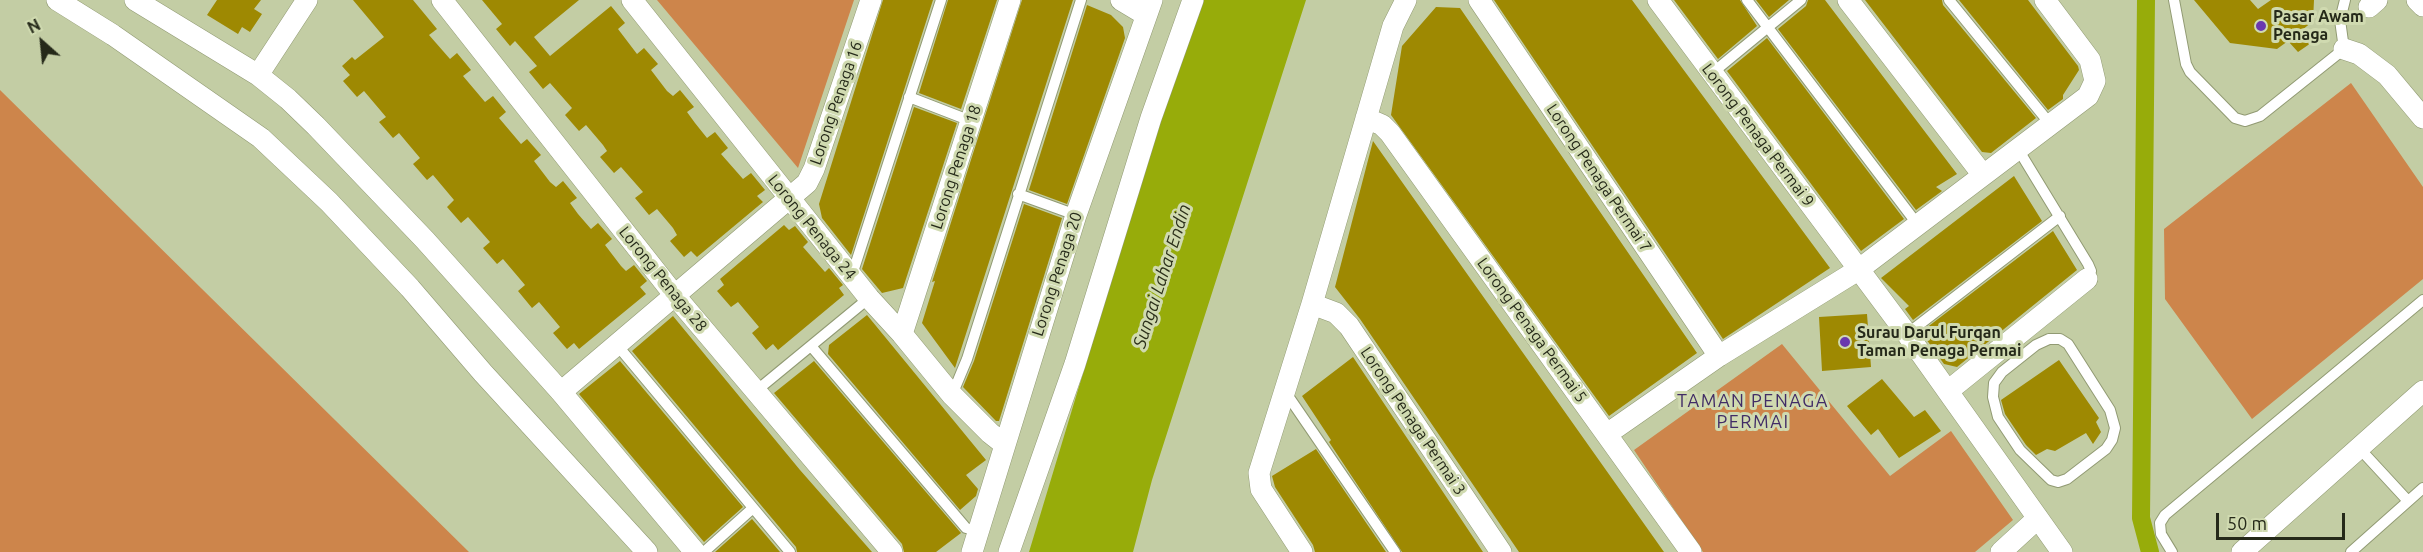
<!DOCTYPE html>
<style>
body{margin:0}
#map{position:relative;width:2423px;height:552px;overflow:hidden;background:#c3cda4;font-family:Ubuntu,sans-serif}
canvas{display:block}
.north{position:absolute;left:12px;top:12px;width:60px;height:60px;-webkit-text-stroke:4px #d0dab0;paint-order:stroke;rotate:333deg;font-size:16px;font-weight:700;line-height:24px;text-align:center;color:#252919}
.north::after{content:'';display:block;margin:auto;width:21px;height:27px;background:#252919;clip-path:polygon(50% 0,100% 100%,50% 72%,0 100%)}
.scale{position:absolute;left:2216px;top:513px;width:129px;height:27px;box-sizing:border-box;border:3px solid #252919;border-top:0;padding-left:8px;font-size:18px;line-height:21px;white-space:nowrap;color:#252919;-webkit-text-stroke:4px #d0dab0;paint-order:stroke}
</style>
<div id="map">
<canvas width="2423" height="552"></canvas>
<div class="north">N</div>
<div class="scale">50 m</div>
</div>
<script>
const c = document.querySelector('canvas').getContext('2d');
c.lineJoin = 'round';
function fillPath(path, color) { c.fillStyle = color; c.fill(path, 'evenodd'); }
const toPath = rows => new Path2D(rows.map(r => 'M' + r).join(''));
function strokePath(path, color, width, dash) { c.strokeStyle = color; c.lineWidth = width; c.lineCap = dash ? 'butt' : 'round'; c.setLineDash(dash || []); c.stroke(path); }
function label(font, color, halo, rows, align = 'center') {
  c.font = font + ' Ubuntu,sans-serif'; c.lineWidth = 6; c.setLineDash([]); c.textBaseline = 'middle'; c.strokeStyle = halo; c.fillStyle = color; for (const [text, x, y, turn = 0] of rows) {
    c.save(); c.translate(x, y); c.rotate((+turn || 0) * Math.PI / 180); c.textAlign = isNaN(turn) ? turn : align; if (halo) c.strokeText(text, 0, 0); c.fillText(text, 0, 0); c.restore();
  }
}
fillPath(toPath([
 [657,0,854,0,798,168],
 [2351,83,2423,187,2423,279,2252,419,2165,299,2164,229],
 [0,90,469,552,0,552],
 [1782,344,1890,476,1951,431,2013,520,1975,552,1703,552,1634,450]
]), '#cd854b');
fillPath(toPath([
 [1204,0,1306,0,1152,480,1133,552,1029,552,1162,112]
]), '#97ac0a');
strokePath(toPath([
 [2146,0,2141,518,2150,552]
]), '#97ac0a', 18);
fillPath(toPath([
 [217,0,261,0,254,9,262,14,250,32,242,27,238,34,207,15],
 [353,0,413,0,437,29,429,35,450,59,457,53,471,70,463,76,485,102,493,96,506,112,499,118,521,144,527,139,541,155,534,161,550,182,556,187,563,181,577,198,570,203,578,214,591,229,598,223,612,239,605,245,621,266,626,271,634,265,647,281,640,287,646,294,579,349,574,343,567,349,553,333,560,327,550,315,539,302,532,308,518,291,525,285,503,259,497,264,483,248,490,242,468,217,461,223,447,207,454,200,433,175,427,180,413,164,420,158,399,133,393,138,379,122,386,117,364,91,357,97,343,81,350,75,342,66,352,57,355,60,384,37],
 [482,0,579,0,534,37,550,56,611,6,625,23,618,29,637,54,644,48,658,64,651,70,667,91,673,96,680,90,694,107,687,112,695,123,707,138,715,132,728,148,721,154,743,179,751,173,765,190,757,196,763,202,697,257,691,251,684,257,670,241,677,235,673,228,657,209,649,215,635,198,643,192,621,167,614,173,600,157,607,151,603,145,586,125,579,131,565,115,572,108,550,83,543,89,529,72,537,66,515,41,510,46,496,29,502,24],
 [883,0,933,0,851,255,822,218,819,204],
 [948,0,997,0,961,109,919,93],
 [1022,0,1073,0,955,368,922,323,935,281,932,282],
 [1494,0,1632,0,1830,268,1723,339],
 [1674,0,1740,0,1757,26,1718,59],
 [1756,0,1789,0,1769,17],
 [1808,0,1825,0,1957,174,1936,187,1942,191,1916,210,1778,29,1806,6],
 [1865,0,1942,0,1943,5,2036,118,1991,153,1982,152],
 [1959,0,2028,0,2078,66,2079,70,2063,95,2063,99,2048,110],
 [2194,0,2250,0,2258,9,2271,0,2314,0,2313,21,2301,31,2311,43,2298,52,2288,41,2277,49,2230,43],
 [1087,5,1111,15,1123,27,1125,38,1067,204,1029,190],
 [1436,7,1460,8,1697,353,1609,416,1391,115,1402,46],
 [1767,38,1904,219,1861,251,1727,71],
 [914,107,957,123,903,288,882,293,862,269],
 [1373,141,1664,552,1519,552,1360,319,1335,287],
 [2014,176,2042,221,1913,320,1905,309,1909,306,1881,278],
 [1024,204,1062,218,999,421,996,421,963,387,974,361],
 [784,225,789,230,795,226,808,242,803,247,825,272,829,268,843,285,839,288,844,295,778,350,773,344,766,350,752,333,759,327,738,302,731,307,717,291,724,285,720,279],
 [2053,231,2077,270,1957,367,1944,364,1921,332],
 [1867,314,1871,367,1822,371,1819,317],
 [867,315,986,460,966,475,978,489,976,496,960,510,828,354,829,345],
 [673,316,800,470,872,552,797,552,796,547,632,351],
 [1353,357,1483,552,1402,552,1329,442,1331,440,1302,396],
 [2059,360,2099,418,2096,422,2101,432,2093,444,2086,433,2055,451,2047,449,2036,455,2026,445,2005,414,2001,400],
 [620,361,743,507,704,542,579,394],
 [814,361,961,533,936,552,904,552,902,544,774,393],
 [1882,379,1914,417,1925,410,1941,431,1899,458,1878,429,1871,435,1847,406],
 [1316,449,1386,552,1315,552,1313,545,1275,487,1272,476],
 [752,519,780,552,715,552]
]), '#9e8902');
const service = toPath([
 [1747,0,1918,225],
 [1949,0,2051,125],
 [2174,0,2186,64,2190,72,2235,118,2245,121,2260,116,2344,49,2340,20,2345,0],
 [1711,74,1801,0],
 [909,97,971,121],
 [2018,149,2088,264,2091,271,2087,279],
 [1018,194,1076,215],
 [852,275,941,0],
 [1907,334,2060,216],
 [2049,339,2060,339,2068,344,2110,410,2115,428,2112,440,2106,449,2067,479,2058,482,2051,480,2020,450,1998,417,1993,397,1994,383,2002,372,2036,345,2049,339],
 [617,345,790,552],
 [811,346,966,528,978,531],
 [1284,390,1395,552],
 [756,391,869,298],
 [952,395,967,359,1081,0],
 [2360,449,2408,501],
 [704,552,753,508],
 [2172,552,2161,534,2160,523,2165,515,2423,300],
 [2351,552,2423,488]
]);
const minor = toPath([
 [57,0,113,35,261,138,329,202,410,288,483,373,647,552],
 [135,0,258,75,288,99,316,126,425,240,561,392,695,552],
 [442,0,676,297,892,552],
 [632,0,869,298,902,334,952,395,990,433,1004,444],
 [1121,0,1146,15],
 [1479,0,1719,356],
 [1658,0,1907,334,2062,552],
 [1848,0,1983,175],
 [2417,0,2423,6],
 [2369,7,2377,0],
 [2344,49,2359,54,2387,75,2423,118],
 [258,75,307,0],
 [1366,118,1382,125,1390,133,1691,552],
 [1312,304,1336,313,1349,326,1501,552],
 [902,334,1010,0],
 [1948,391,2087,279],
 [561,392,807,183,814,169,871,0],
 [1607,434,1719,356,1858,270,2088,96,2095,81,2090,60,2045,0],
 [972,552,1076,215,1152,0],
 [1009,552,1075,364,1151,118,1193,0],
 [1302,552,1261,489,1259,473,1312,304,1393,26,1406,0],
 [2001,552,2038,518],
 [2242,552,2423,391]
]);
strokePath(service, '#919a73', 12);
strokePath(minor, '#919a73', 22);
strokePath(service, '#fff', 10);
strokePath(minor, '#fff', 21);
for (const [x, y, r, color] of [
 [2261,26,6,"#6a38af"],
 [1845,342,6,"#6a38af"]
]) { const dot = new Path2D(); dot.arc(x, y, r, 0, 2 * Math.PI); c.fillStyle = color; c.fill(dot); strokePath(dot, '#d0dab0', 2); }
label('bold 16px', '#252919', '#d0dab0', [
 ["Pasar Awam",2273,17],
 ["Penaga",2273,35],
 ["Surau Darul Furqan",1857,333],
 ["Taman Penaga Permai",1857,351]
], 'left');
label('16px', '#252919', '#d0dab0', [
 ["Lorong Penaga 16",836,103,-71],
 ["Lorong Penaga Permai 9",1758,135,53],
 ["Lorong Penaga 18",956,167,-72],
 ["Lorong Penaga Permai 7",1599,178,56],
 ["Lorong Penaga 24",812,227,51],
 ["Lorong Penaga 20",1057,274,-72],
 ["Lorong Penaga 28",663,279,51],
 ["Lorong Penaga Permai 5",1532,330,54],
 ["Lorong Penaga Permai 3",1413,421,56]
]);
label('italic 18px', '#2c301a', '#d0dab0', [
 ["Sungai Lahar Endin",1162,276,-72]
]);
c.letterSpacing = '1.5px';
label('18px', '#412c66', '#d0dab0', [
 ["TAMAN PENAGA",1753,401],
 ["PERMAI",1753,422]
]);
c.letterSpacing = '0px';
</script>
